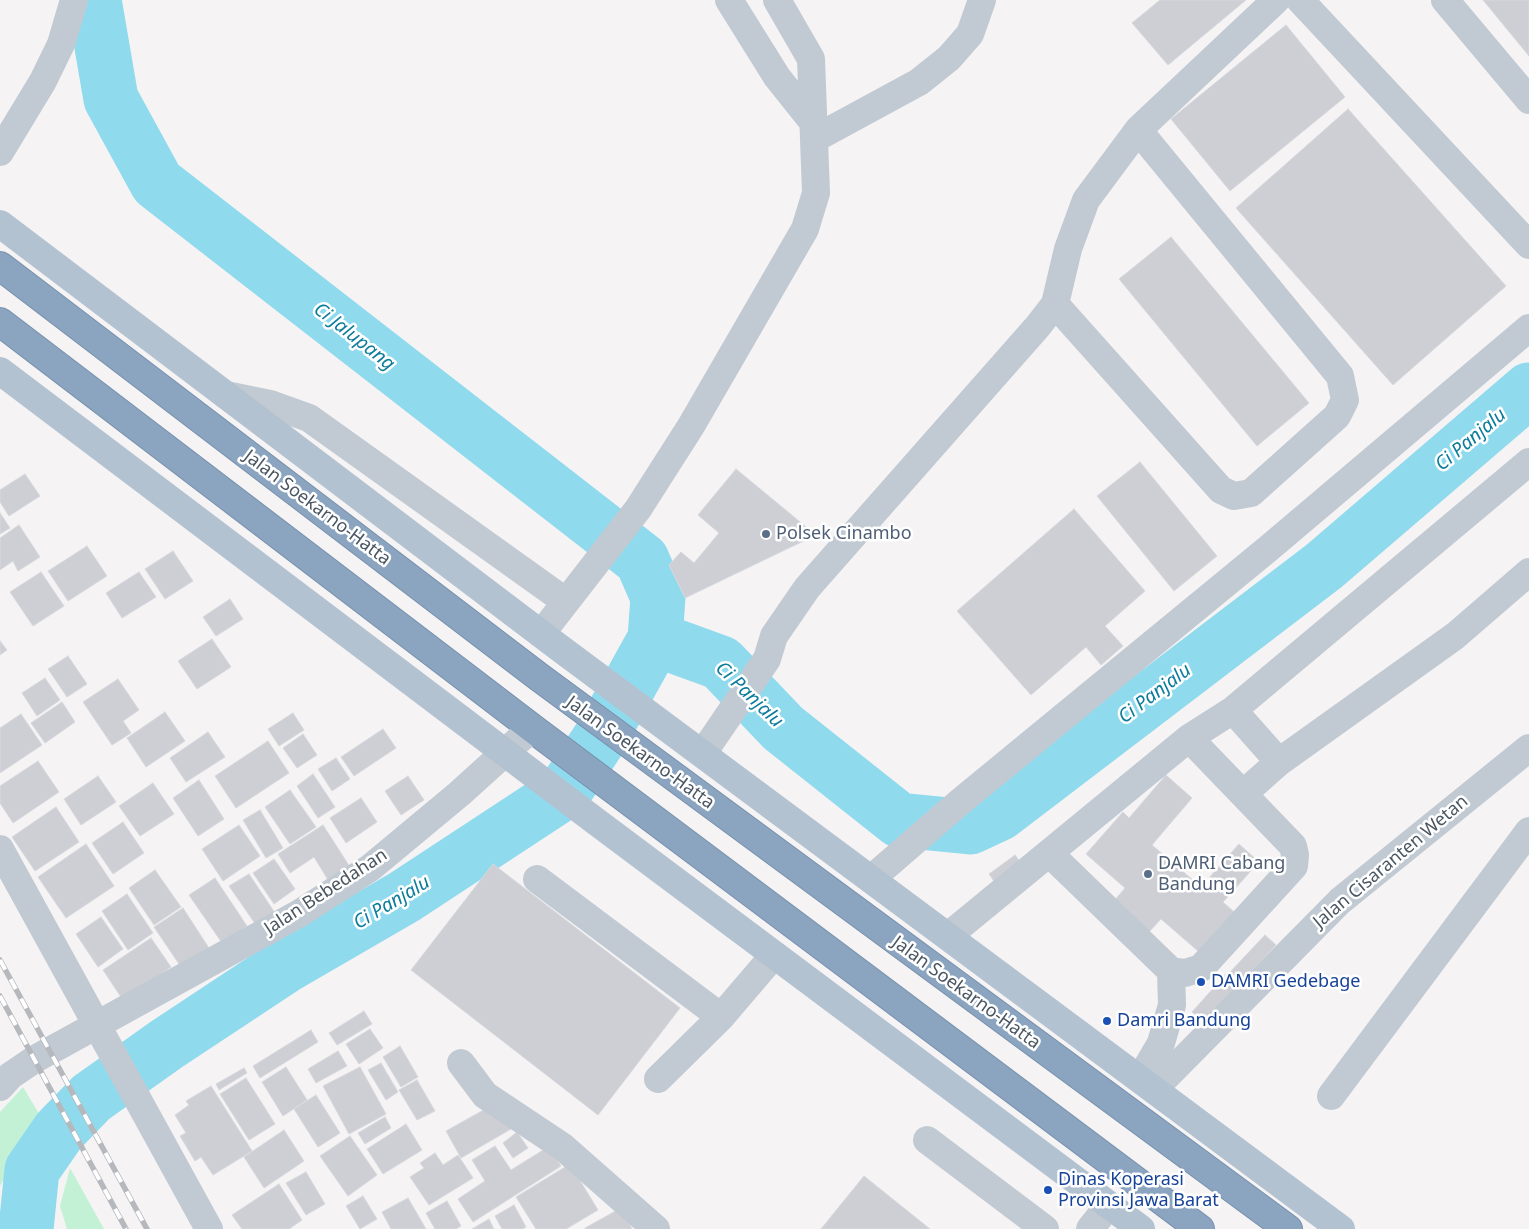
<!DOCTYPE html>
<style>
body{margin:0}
canvas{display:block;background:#f5f3f3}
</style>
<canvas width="1529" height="1229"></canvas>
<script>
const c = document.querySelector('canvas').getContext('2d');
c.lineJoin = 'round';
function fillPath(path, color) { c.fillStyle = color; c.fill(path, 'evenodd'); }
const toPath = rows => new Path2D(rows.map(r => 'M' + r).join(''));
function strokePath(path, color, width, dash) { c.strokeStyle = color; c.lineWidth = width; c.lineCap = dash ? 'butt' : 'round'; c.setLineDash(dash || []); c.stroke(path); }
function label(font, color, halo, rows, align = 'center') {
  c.font = font + ' "Noto Sans",sans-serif'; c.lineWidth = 5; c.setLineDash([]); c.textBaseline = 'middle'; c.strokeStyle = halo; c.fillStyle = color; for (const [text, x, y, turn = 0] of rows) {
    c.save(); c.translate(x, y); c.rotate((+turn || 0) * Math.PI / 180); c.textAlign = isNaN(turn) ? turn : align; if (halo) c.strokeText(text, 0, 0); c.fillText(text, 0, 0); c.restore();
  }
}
fillPath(toPath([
 [23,1087,47,1127,16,1158,0,1186,0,1112],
 [70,1168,104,1229,67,1229,60,1206]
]), '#c3f1d5');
strokePath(toPath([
 [655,639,721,663,783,728,899,820,970,827,1000,813,1324,566,1529,390],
 [26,1229,32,1170,59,1131,91,1098,167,1044,285,966,404,897,564,792,600,738,655,639,658,597,642,560,157,183,111,99,94,0]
]), '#90daee', 55);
const building = toPath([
 [1160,0,1246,0,1168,65,1132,23,1160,0],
 [1483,0,1529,0,1529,56,1483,0],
 [1286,25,1345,97,1230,191,1171,119,1286,25],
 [1348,109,1506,286,1393,385,1236,208,1348,109],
 [1171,237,1309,403,1257,446,1119,279,1171,237],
 [1140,462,1217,556,1174,591,1097,496,1140,462],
 [736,469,816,535,685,598,669,565,681,552,694,563,719,533,698,515,736,469],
 [25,474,40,496,9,516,0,502,0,490,25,474],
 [1074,509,1145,591,1105,626,1123,646,1101,665,1086,647,1031,695,957,611,1074,509],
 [0,513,10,528,0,534,0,513],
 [19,525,40,557,18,571,13,561,0,570,0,538,19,525],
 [87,546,107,576,68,601,48,571,87,546],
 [173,551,193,581,165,599,145,569,173,551],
 [41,572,64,606,33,626,10,592,41,572],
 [139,572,156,597,122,618,106,593,139,572],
 [230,599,243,619,216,636,203,617,230,599],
 [212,639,231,667,197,689,178,661,212,639],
 [0,641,7,650,0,655,0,641],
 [68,656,87,684,67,697,48,669,68,656],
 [45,678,60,700,37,716,22,693,45,678],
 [118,679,139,710,123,721,131,733,112,745,83,702,118,679],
 [62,702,75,722,45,743,31,723,62,702],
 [165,712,185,741,146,767,127,738,165,712],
 [293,713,304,730,279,746,268,729,293,713],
 [21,714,42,745,0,773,0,728,21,714],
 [383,729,396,748,354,776,341,757,383,729],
 [208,732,225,757,186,782,170,758,208,732],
 [303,734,317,755,297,768,283,748,303,734],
 [268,741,289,773,236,808,215,776,268,741],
 [336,758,350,779,332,791,318,769,336,758],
 [38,761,59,792,13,823,0,803,0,786,38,761],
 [313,774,335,807,318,818,297,786,313,774],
 [1166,775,1192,798,1152,845,1201,887,1239,844,1259,862,1223,902,1234,912,1199,952,1161,919,1149,932,1114,901,1125,888,1086,854,1123,812,1129,818,1166,775],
 [98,776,116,802,81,825,64,799,98,776],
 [408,776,424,800,401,815,385,791,408,776],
 [199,780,224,819,198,836,173,798,199,780],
 [153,783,174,814,140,836,119,806,153,783],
 [290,790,316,827,290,844,265,807,290,790],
 [361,798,377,822,346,843,330,818,361,798],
 [56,807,79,842,35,871,12,837,56,807],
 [260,810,283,848,266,858,243,820,260,810],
 [123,822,144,853,113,874,92,843,123,822],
 [239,825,260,856,223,881,202,849,239,825],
 [323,825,350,867,328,880,314,857,290,873,278,854,323,825],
 [86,844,114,886,66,918,38,877,86,844],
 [1015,855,1024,867,998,887,989,874,1015,855],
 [274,859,295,889,274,904,253,873,274,859],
 [493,864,680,1008,598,1115,411,970,493,864],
 [155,870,181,907,154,925,129,888,155,870],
 [249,874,275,913,256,925,229,886,249,874],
 [215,878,247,926,222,943,189,895,215,878],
 [127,894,153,933,128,950,102,911,127,894],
 [183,908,209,948,181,967,154,927,183,908],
 [101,917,123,949,98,967,76,934,101,917],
 [1265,935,1276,945,1241,982,1230,972,1265,935],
 [151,938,171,967,123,1000,103,970,151,938],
 [1225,975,1237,986,1204,1023,1192,1012,1225,975],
 [364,1011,372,1024,337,1045,329,1033,364,1011],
 [370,1029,383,1048,359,1064,346,1044,370,1029],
 [311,1030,318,1042,260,1078,253,1066,311,1030],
 [400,1046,418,1077,401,1087,383,1057,400,1046],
 [338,1051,347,1066,316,1083,308,1069,338,1051],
 [381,1063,398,1092,386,1100,368,1070,381,1063],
 [286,1067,307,1100,283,1116,262,1082,286,1067],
 [360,1067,386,1114,349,1134,323,1086,360,1067],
 [244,1068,247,1073,219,1090,216,1084,244,1068],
 [246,1078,275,1124,249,1140,220,1094,246,1078],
 [417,1080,435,1111,417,1120,399,1090,417,1080],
 [211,1086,252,1151,213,1175,201,1157,195,1161,180,1136,186,1133,175,1115,189,1105,186,1101,211,1086],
 [316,1095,340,1133,318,1147,294,1109,316,1095],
 [496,1103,511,1129,461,1158,446,1131,496,1103],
 [385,1117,391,1128,365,1144,358,1133,385,1117],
 [406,1124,422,1150,383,1174,367,1149,406,1124],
 [284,1130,304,1161,264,1188,244,1157,284,1130],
 [517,1132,528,1148,513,1158,503,1143,517,1132],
 [350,1136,377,1175,348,1196,320,1156,350,1136],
 [495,1146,511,1170,548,1147,561,1166,473,1222,458,1199,485,1181,472,1160,495,1146],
 [435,1153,443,1165,458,1155,473,1178,429,1205,410,1177,424,1168,420,1163,435,1153],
 [570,1164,598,1210,566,1229,536,1229,516,1197,570,1164],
 [306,1172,325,1204,306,1215,286,1183,306,1172],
 [864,1176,930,1229,821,1229,864,1176],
 [279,1184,302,1220,289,1229,242,1229,232,1215,279,1184],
 [363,1196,377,1219,360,1229,346,1206,363,1196],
 [408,1198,426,1229,391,1229,382,1212,408,1198],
 [447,1201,461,1226,456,1229,435,1229,426,1213,447,1201],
 [514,1205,526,1227,522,1229,502,1229,495,1216,514,1205],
 [621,1208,632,1229,585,1229,585,1228,621,1208],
 [489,1219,494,1229,472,1229,489,1219]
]);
fillPath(building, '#cdcfd5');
strokePath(building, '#d7d9de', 1);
const highway = toPath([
 [0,266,539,677,1288,1229],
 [0,322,536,731,1200,1229]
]);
strokePath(highway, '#7690ad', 30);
strokePath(toPath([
 [729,0,777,77,813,122],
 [1300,0,1529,245],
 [1445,0,1529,100],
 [814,139,919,82,949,58,970,34,982,0],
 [0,152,43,81,61,44,74,0],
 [1055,304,1068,249,1086,200,1138,130,1276,0],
 [226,395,270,404,309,418,565,601],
 [541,634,638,509,691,426,805,229,816,193,811,59,777,0],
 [1233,710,1279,762,1455,636,1529,572],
 [703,753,767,659,774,636,807,588,1038,326,1055,304,1221,490,1234,496,1251,493,1337,416,1345,400,1340,376,1138,130],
 [1243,794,1279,762],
 [0,849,209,1229],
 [1050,854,1171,971,1185,973,1201,968,1294,866,1295,855,1293,846,1189,738],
 [537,879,721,1017],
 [871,879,961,801,1269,548,1529,328],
 [948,936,1189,738,1233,710,1529,462],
 [461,1063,485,1095,563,1147,656,1229],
 [658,1079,721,1017,774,955],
 [1140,1079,1161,1043,1172,1005,1171,971],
 [0,1087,10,1076,35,1059,300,913,370,868,459,794,532,728],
 [1154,1089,1340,901,1529,748],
 [1331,1096,1529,831],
 [927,1140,1045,1229],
 [1090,1229,1109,1205]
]), '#c1cad2', 28);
strokePath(toPath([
 [0,224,561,649,1341,1229],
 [0,371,602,826,1141,1229]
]), '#b3c2d1', 28);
strokePath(highway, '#8ba5c1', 28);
const rail = toPath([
 [0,960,147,1229],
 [0,996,126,1229]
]);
strokePath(rail, '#b5b8bd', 5.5);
strokePath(rail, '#fff', 4, [11]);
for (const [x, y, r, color] of [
 [766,534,5,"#5c6f8a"],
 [1148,874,5,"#5c6f8a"],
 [1201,982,5,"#1a4fb4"],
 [1107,1021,5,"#1a4fb4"],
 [1048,1190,5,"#1a4fb4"]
]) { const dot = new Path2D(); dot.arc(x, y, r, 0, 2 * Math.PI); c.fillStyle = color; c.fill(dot); strokePath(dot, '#fff', 2); }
label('18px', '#4a5661', '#fff', [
 ["Jalan Soekarno-Hatta",317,508,37],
 ["Jalan Soekarno-Hatta",640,753,36],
 ["Jalan Cisaranten Wetan",1391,862,-40],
 ["Jalan Bebedahan",326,892,-33],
 ["Jalan Soekarno-Hatta",966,993,36]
]);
label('18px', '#4e5e75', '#fff', [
 ["Polsek Cinambo",776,534],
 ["DAMRI Cabang",1158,864],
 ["Bandung",1158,885]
], 'left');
label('18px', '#164399', '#fff', [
 ["DAMRI Gedebage",1211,982],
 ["Damri Bandung",1117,1021],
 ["Dinas Koperasi",1058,1180],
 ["Provinsi Jawa Barat",1058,1201]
], 'left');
label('italic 19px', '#0c7c9b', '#fff', [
 ["Ci Jalupang",354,337,38],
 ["Ci Panjalu",1471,440,-40],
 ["Ci Panjalu",1155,694,-37],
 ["Ci Panjalu",749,695,44],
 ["Ci Panjalu",392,903,-31]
]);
</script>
